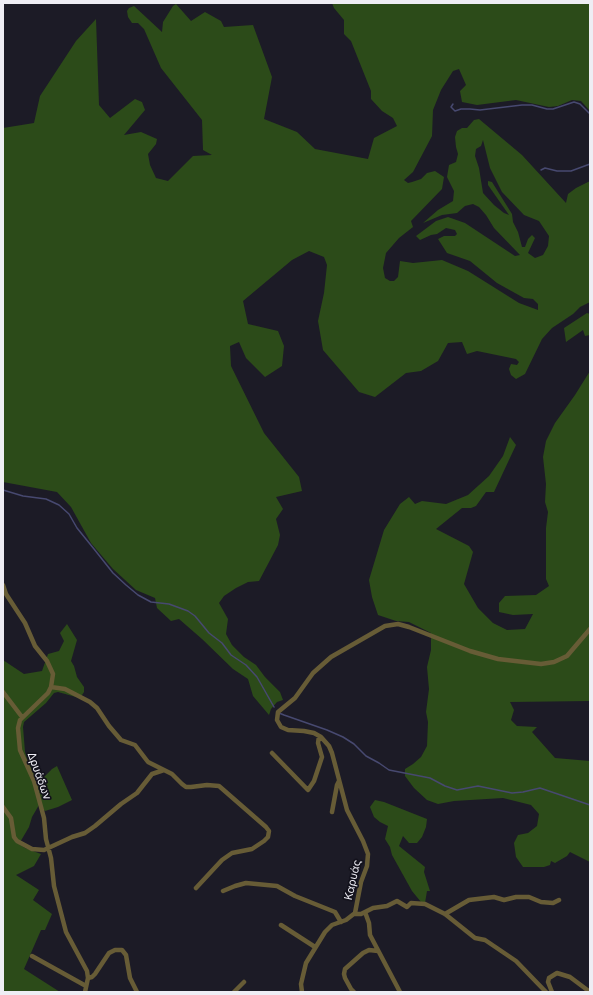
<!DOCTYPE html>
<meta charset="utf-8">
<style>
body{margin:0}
#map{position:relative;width:593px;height:995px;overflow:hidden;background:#1c1b26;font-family:Inter,sans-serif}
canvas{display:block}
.frame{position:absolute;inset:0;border:4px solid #eeedf4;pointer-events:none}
</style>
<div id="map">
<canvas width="593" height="995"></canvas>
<div class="frame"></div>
</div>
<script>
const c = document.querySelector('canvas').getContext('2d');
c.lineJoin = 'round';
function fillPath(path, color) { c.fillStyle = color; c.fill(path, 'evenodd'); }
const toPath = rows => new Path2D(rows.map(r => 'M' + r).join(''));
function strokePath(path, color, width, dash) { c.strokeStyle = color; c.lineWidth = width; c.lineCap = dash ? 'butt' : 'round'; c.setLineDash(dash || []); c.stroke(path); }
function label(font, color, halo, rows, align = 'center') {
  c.font = font + ' Inter,sans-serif'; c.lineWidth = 3.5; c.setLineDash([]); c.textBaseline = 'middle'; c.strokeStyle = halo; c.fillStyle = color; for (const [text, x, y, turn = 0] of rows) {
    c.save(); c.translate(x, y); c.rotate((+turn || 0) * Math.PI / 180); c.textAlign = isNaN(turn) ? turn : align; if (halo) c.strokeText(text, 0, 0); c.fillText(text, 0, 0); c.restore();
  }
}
fillPath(toPath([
 [332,3,590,3,590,111,581,101,572,100,558,106,549,107,516,100,477,105,462,102,460,91,466,85,459,69,453,71,441,90,433,110,432,136,413,172,404,180,408,183,412,182,421,179,427,173,435,171,444,177,442,189,411,221,413,227,399,238,386,253,383,268,385,278,390,281,394,281,398,277,400,261,413,263,442,260,468,271,519,303,538,310,538,304,533,299,524,298,497,283,470,261,447,253,438,239,444,236,455,236,457,234,455,230,446,228,437,234,431,235,420,240,416,236,436,221,448,217,465,223,515,256,520,255,494,228,486,215,479,207,473,204,465,206,457,213,442,215,423,223,438,210,453,201,454,191,447,177,449,165,456,162,458,154,456,147,455,137,457,131,462,128,467,128,474,120,479,119,522,155,566,203,568,194,576,188,590,181,590,302,580,307,573,314,552,328,542,339,525,374,516,379,511,375,509,369,511,364,517,365,519,362,516,359,477,351,467,354,462,342,448,343,438,361,421,371,406,373,375,397,359,392,323,350,318,321,324,293,327,265,324,257,309,251,292,260,243,301,248,324,278,331,284,346,282,366,265,377,246,358,239,342,230,346,231,366,264,433,299,477,302,491,276,497,283,509,276,519,280,535,278,545,259,581,248,582,236,588,224,596,219,603,228,619,226,634,232,645,244,657,256,665,265,677,280,692,283,700,277,702,271,709,269,715,253,696,248,679,233,669,202,639,179,619,171,621,157,608,155,598,136,590,113,569,91,543,71,507,57,492,3,482,3,128,34,123,40,96,76,41,96,19,99,105,110,118,135,99,142,102,145,110,124,135,141,132,157,139,156,144,148,154,150,165,156,178,168,181,193,156,212,155,203,150,202,120,161,68,144,29,138,23,132,23,128,17,127,11,129,8,134,6,162,32,163,22,173,6,176,4,191,21,205,12,221,21,224,27,253,25,272,77,264,119,297,132,315,149,368,159,374,138,397,126,393,118,382,111,371,99,371,91,351,41,344,34,344,20,334,8],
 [483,140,490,168,502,192,524,215,539,221,549,236,548,246,543,255,535,258,528,253,535,238,532,235,528,239,525,247,522,247,518,232,513,222,512,214,492,182,488,181,488,185,509,215,504,213,494,205,483,193,479,168,475,156,476,149,481,146],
 [587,313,590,314,590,335,585,336,583,330,566,342,564,328],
 [590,371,590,701,510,702,514,710,511,720,517,726,537,727,532,732,555,758,590,761,590,862,570,852,567,856,555,863,551,861,550,865,544,867,523,867,516,857,514,843,518,835,528,833,537,826,539,814,531,805,503,798,454,801,438,804,427,800,414,788,405,776,405,769,413,764,421,757,427,746,428,722,426,712,429,689,427,667,431,650,431,633,409,622,396,621,378,615,372,597,369,580,384,530,400,504,409,497,415,504,422,501,446,504,468,495,489,476,503,456,510,437,516,445,494,492,486,492,476,506,471,508,462,508,436,529,469,546,473,552,464,584,478,608,493,623,507,630,525,629,533,614,513,615,499,612,499,603,505,596,536,595,549,586,546,579,546,528,548,512,545,502,546,484,543,457,546,441,555,423,575,395],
 [67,624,77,640,71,661,74,666,77,677,84,687,84,692,82,695,76,697,58,692,54,693,46,703,24,722,23,727,25,752,28,762,39,782,52,769,57,766,72,800,58,807,45,811,39,805,32,817,29,827,19,844,25,848,41,854,34,866,16,875,39,890,33,900,52,914,45,930,41,930,24,969,60,992,3,992,3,660,24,674,42,671,48,654,59,651,64,641,60,633],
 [375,800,384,802,427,819,426,827,422,837,417,843,409,843,403,836,399,846,425,867,424,872,430,891,427,891,425,903,421,902,412,891,392,855,390,847,385,839,388,826,380,822,374,817,370,807]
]), '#2c4b19');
strokePath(toPath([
 [453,104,451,107,455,111,461,109,470,109,480,110,522,105,532,105,547,109,553,109,574,102,580,104,590,114],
 [541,170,545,168,557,171,571,171,590,164],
 [3,490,23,496,46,499,59,505,69,514,77,528,94,549,113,573,126,585,138,595,151,602,169,604,188,611,195,616,209,633,222,643,231,655,246,665,257,677,274,707],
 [279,713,284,715,327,730,343,737,354,744,366,756,379,763,389,770,430,778,445,786,457,790,478,786,512,793,523,792,540,788,590,805]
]), '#474970', 1.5);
strokePath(toPath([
 [3,585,6,594,25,623,35,646,47,661,53,674,51,687,48,693,20,720,18,728,20,750,34,781,44,818,46,839,51,858,54,886,66,932,87,971,88,978,85,992],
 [51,687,65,689,90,702,97,708,109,726,121,740,135,745,148,762,172,774,182,784,186,787,191,787,207,785,219,786,266,827,269,831,268,837,264,841,252,849,232,853,222,860,196,888],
 [3,692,22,717],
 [272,753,308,790,314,781,322,757,318,743,319,736],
 [3,807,11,818,14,837,17,841,32,849,44,850,72,837,85,833,95,826,121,804,137,793,152,774,164,770],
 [332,812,337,785,339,781],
 [223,891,235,886,246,883,277,886,295,896,335,912,341,922],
 [365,912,369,923,370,935,400,992],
 [354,914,361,914,373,908,387,906,397,901,407,907,411,903,425,904,445,914,475,938,485,940,516,961,546,992],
 [445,914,469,900,494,897,504,900,516,897,529,897,541,902,553,903,559,900],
 [281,925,315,947],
 [32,956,86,986],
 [88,978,92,977,95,974,109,953,115,950,122,950,126,955,130,978,137,992],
 [234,992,244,982],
 [302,992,301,984,306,963,325,932,332,925,346,920,355,913,361,882,367,866,368,854,363,841,347,810,332,753,329,746,321,737,314,733,304,731,288,730,281,727,277,720,278,712,295,698,313,673,331,657,385,626,398,624,409,627,470,651,498,659,541,664,554,662,567,656,590,629],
 [354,992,351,989,345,978,344,974,345,969,363,953,369,950,378,951],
 [552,992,548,982,549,978,557,973,570,977,590,992]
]), '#675c36', 4.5);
label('11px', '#eeedf4', '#13121c', [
 ["Δρυάδων",39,776,70],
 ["Καρυάς",353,880,-77]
]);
</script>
